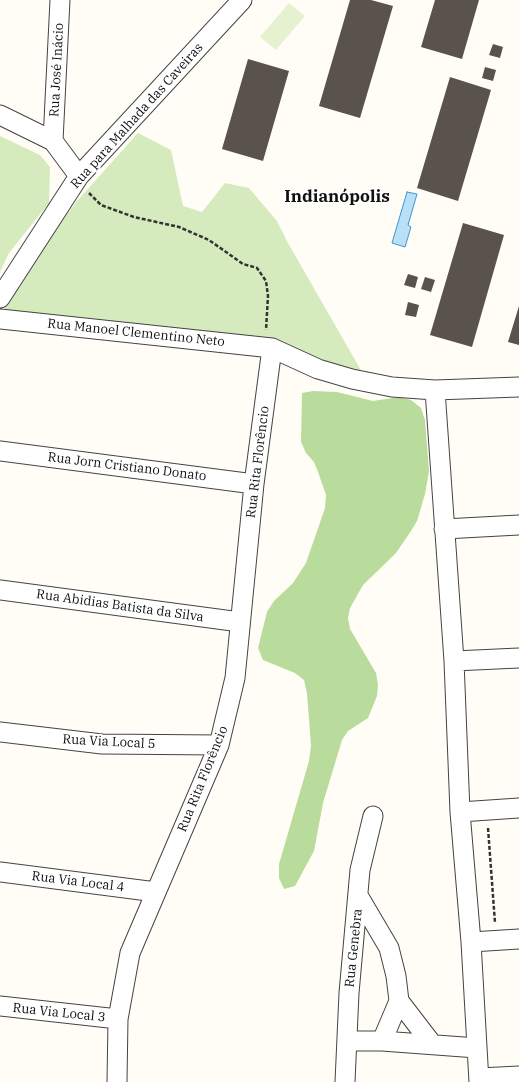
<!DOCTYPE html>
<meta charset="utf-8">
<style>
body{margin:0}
canvas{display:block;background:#fffdf5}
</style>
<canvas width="519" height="1082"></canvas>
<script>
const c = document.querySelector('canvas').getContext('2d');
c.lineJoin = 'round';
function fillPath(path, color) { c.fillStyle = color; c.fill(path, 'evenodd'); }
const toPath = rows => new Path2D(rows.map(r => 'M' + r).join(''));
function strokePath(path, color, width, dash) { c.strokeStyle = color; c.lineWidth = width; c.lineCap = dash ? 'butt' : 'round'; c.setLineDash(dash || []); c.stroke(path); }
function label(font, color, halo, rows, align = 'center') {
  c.font = font + ' "IBM Plex Serif",serif'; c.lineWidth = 4; c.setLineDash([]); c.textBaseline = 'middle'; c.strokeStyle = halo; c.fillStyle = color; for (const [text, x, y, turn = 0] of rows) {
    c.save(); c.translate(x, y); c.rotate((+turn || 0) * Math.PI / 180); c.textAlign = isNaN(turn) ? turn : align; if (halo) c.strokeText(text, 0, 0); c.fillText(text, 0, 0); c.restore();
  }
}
fillPath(toPath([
 [138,133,171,150,183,206,202,212,225,183,249,188,277,221,288,243,366,379,272,344,9,315,3,305,35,255,77,201],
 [0,136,40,155,50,167,49,203,9,253,0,272]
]), '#d5ebbd');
fillPath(toPath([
 [313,391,337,392,373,401,399,397,411,400,421,408,425,420,429,471,425,494,417,521,411,531,396,553,363,585,350,608,348,618,350,629,376,673,378,685,377,696,368,718,348,731,342,740,323,803,314,851,295,886,284,889,279,878,279,864,309,761,311,746,307,693,304,680,295,673,263,660,258,648,267,612,274,601,293,583,306,563,325,508,326,495,318,472,314,462,306,453,301,442,302,393]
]), '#b9dc9c');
fillPath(toPath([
 [289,3,305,16,276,50,260,37]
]), '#e6f2cf');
const water = toPath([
 [407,192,417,194,408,225,411,227,405,247,392,243,407,192]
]);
fillPath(water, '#b9e0f7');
strokePath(water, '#3f96cf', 1);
fillPath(toPath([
 [350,0,371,0,393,6,360,118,319,106],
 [435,0,479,0,462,59,421,47],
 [493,44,503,47,500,58,489,55],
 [248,59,289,71,263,161,222,149],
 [485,67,496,70,493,81,482,78],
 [450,77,491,90,458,201,417,188],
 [463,223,504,235,472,347,430,335],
 [408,274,418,277,415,288,404,285],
 [425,277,435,280,431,292,421,289],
 [408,302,419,305,416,317,405,315],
 [519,306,519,345,508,342]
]), '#5a524d');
const minor = toPath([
 [0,115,53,141,79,176],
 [53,141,60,0],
 [0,298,79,176,242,0],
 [0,319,272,348,318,369,352,379,392,387,435,390,519,387],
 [435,390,454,661,460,812,471,942,479,1082],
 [0,451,254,484],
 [444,529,519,525],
 [0,590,240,622],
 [454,661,519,658],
 [0,732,102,744,219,745],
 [460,812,519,808],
 [0,872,156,892],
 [359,897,389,948,396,976,399,1001,382,1041],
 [471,942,519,939],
 [399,1001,432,1044],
 [0,1006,118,1019],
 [348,1041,382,1041,477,1048],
 [479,1078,519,1076],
 [117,1082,118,1019,130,953,219,745,235,678,254,484,272,348],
 [345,1082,349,993,360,870,373,816]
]);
strokePath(minor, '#444', 21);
strokePath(toPath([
 [89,193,101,205,134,217,179,227,209,240,243,264,257,268,266,281,268,296,266,330],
 [488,828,495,923]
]), '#333', 2.5, [4, 2]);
strokePath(minor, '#fff', 19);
label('13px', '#111', '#fff', [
 ["Rua José Inácio",57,70,-87],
 ["Rua para Malhada das Caveiras",137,116,-48],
 ["Rua Manoel Clementino Neto",136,333,6],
 ["Rua Rita Florêncio",258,462,-83],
 ["Rua Jorn Cristiano Donato",127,467,7],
 ["Rua Abidias Batista da Silva",120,606,8],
 ["Rua Via Local 5",109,742,3],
 ["Rua Rita Florêncio",203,779,-68],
 ["Rua Via Local 4",78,882,7],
 ["Rua Genebra",354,948,-84],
 ["Rua Via Local 3",59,1013,6]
]);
label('bold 17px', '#111', '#fff', [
 ["Indianópolis",337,197]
]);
</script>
